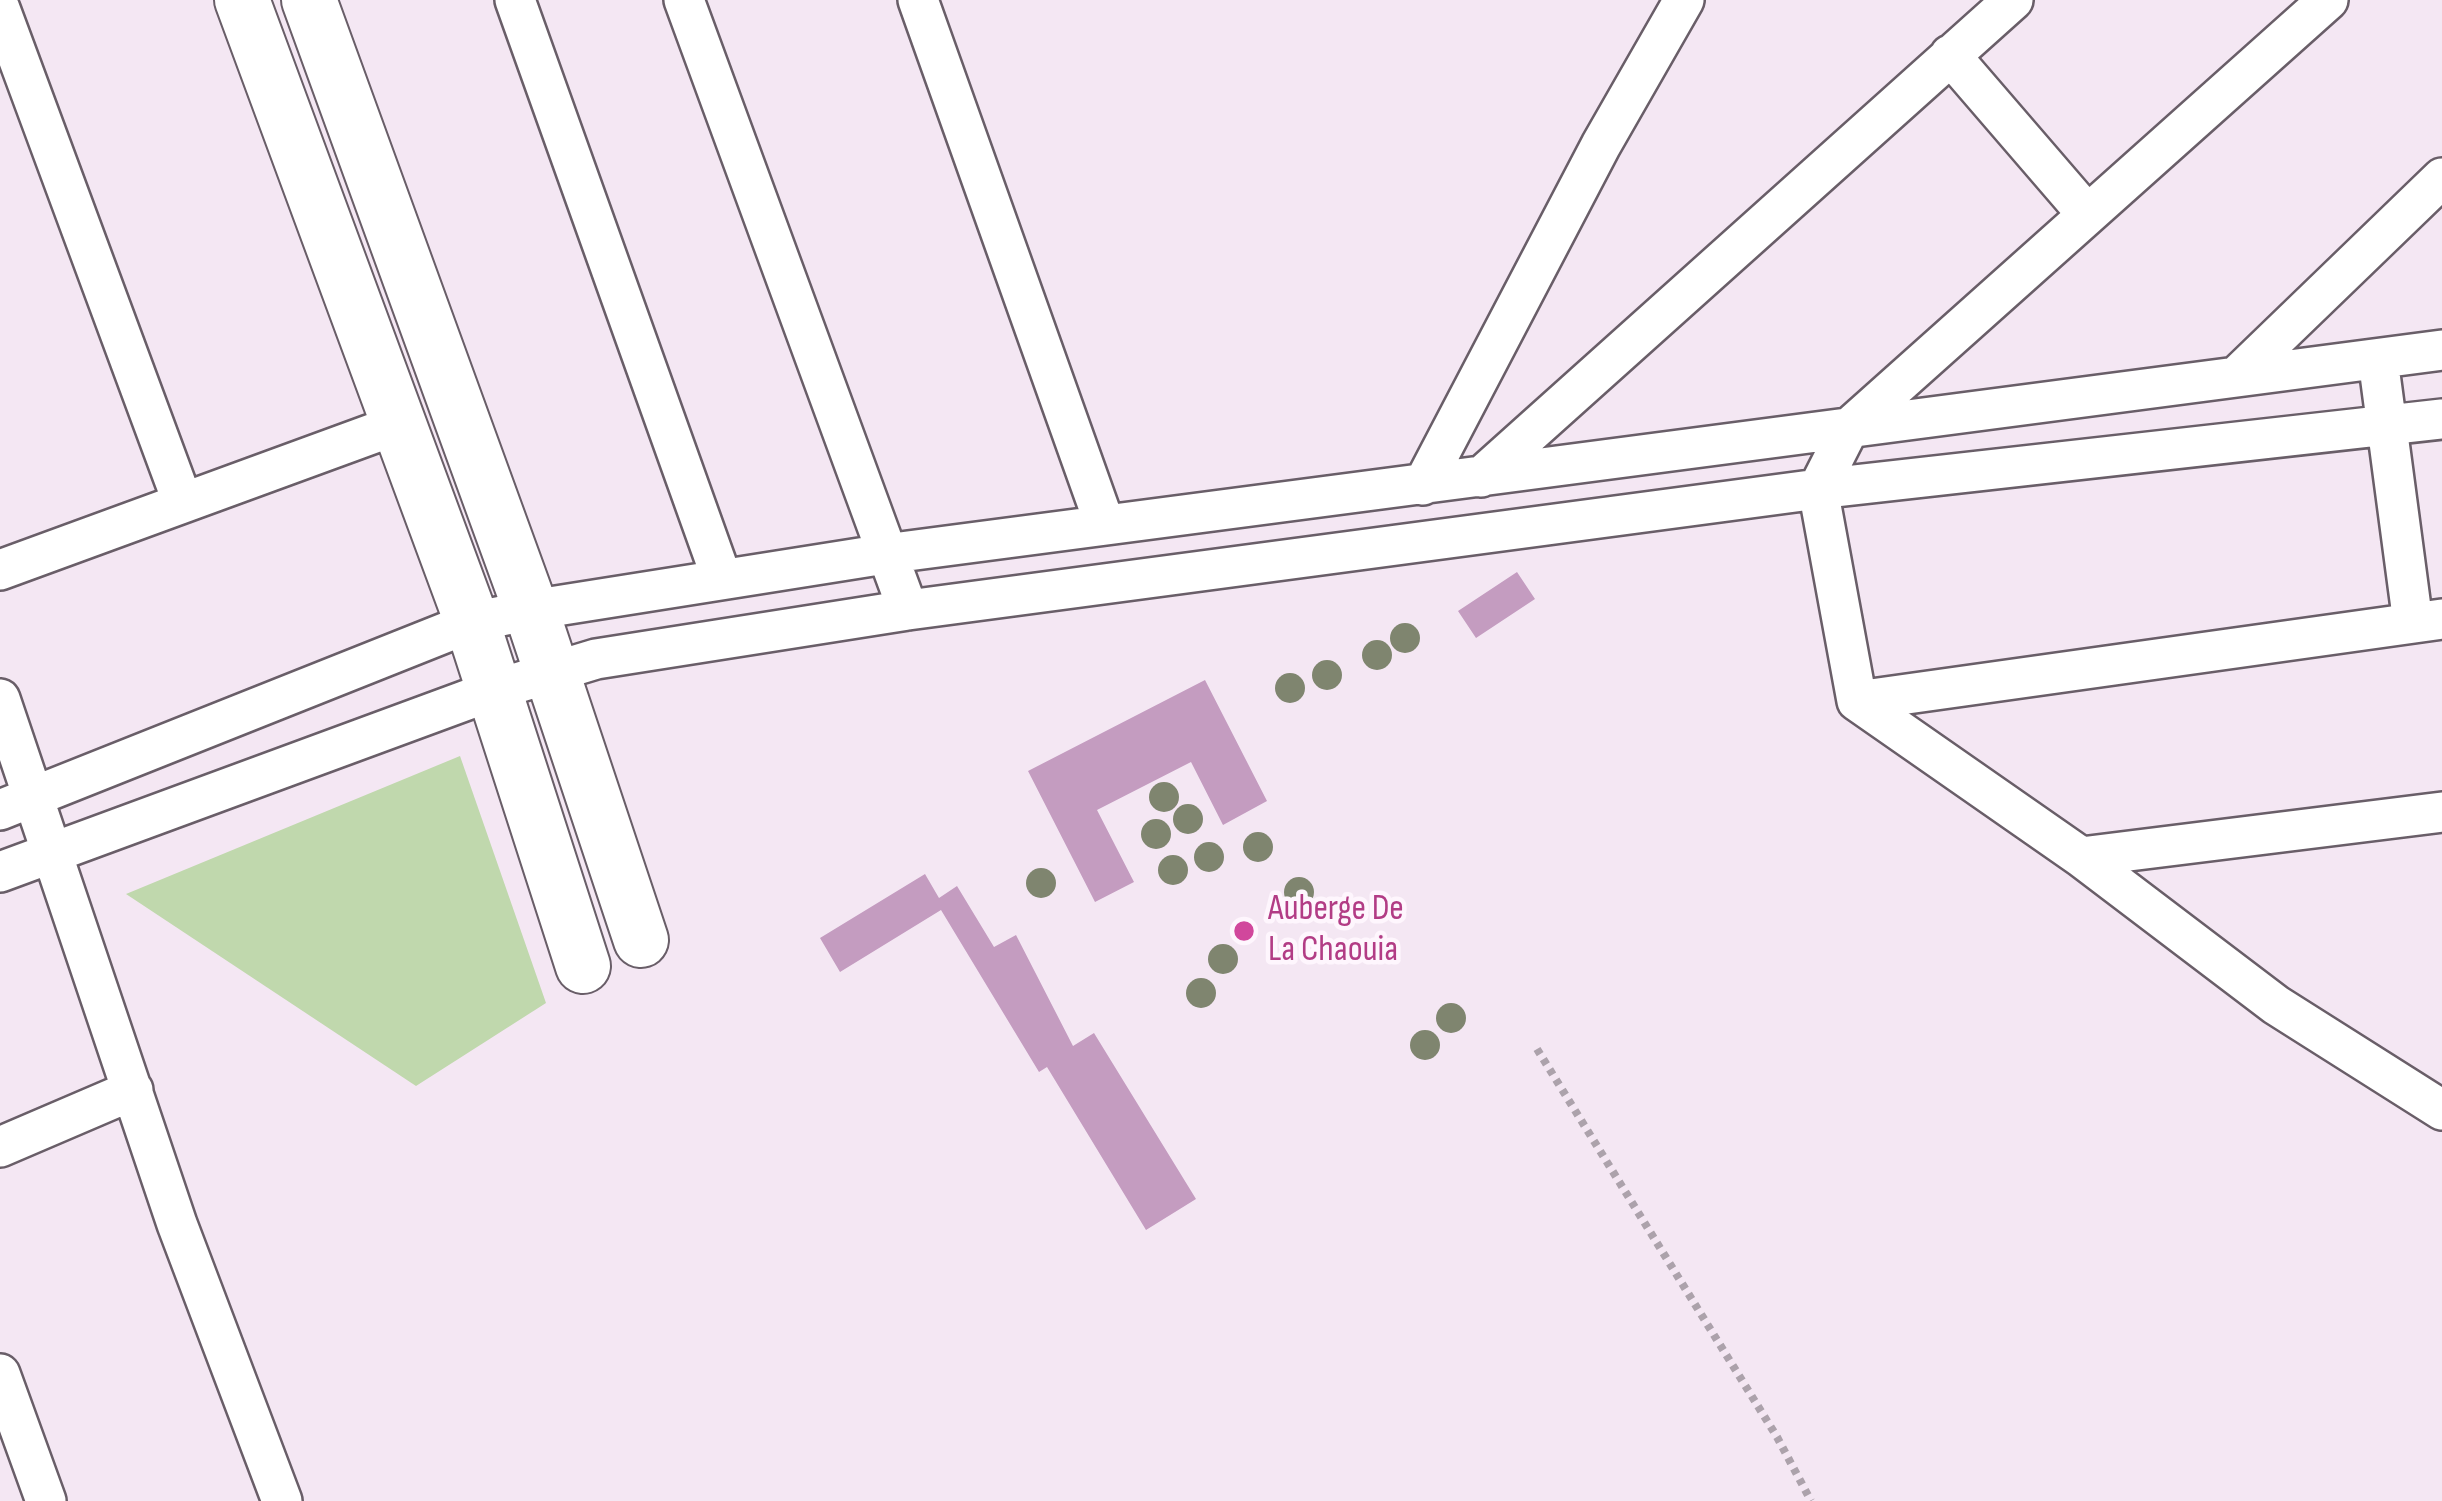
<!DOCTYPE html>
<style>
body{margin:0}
canvas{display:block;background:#f4e7f3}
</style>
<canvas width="2442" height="1501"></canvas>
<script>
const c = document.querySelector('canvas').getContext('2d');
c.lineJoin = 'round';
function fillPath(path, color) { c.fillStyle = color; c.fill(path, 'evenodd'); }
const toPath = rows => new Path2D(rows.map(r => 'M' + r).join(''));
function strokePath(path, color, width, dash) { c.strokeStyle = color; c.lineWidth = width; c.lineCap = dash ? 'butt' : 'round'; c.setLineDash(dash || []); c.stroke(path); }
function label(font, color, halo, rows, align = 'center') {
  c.font = font + ' "Sofia Sans Condensed",sans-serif'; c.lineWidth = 9; c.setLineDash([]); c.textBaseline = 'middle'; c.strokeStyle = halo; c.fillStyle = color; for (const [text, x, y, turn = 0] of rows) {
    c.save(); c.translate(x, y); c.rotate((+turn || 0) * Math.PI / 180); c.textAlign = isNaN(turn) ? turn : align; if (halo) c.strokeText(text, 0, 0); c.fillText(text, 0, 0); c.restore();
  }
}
fillPath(toPath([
 [460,756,546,1003,416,1086,126,894]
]), '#c0d8ad');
fillPath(toPath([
 [1517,572,1535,599,1476,638,1458,611],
 [1205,680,1267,801,1223,825,1191,762,1097,810,1134,882,1095,902,1028,771],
 [925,874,939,898,957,886,994,947,1016,935,1073,1046,1094,1033,1196,1199,1146,1230,1047,1067,1039,1072,941,910,840,972,820,938]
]), '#c49cc0');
const minor = toPath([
 [515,0,722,579],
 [684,0,908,610],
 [918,0,1105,525],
 [2328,0,1849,428,1818,489,1857,701,2081,857,2276,1005,2442,1110],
 [0,9,183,503],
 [1950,55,2087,214],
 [2378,359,2413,623],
 [2238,375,2442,178],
 [1481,477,2013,0],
 [1423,485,1601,145,1684,0],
 [0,570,399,424],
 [0,699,177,1224,282,1501],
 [1857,701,2442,619],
 [0,810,472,622,531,610,885,554,2442,350],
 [2081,857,2442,812],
 [0,872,494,690,596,659,908,610,1818,489,2442,419],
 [0,1147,133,1090],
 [0,1374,46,1501]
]);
const secondary = toPath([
 [242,0,472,622,583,966],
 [309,0,531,610,641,940]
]);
strokePath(minor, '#695e68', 44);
strokePath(secondary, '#695e68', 58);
strokePath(toPath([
 [1537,1049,1777,1437,1811,1501]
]), '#aca2ab', 8, [6, 6]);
strokePath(minor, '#fff', 39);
strokePath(secondary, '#fff', 54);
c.fillStyle = '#7f856f';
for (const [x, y] of [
 [1405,638],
 [1377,655],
 [1327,675],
 [1290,688],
 [1164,797],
 [1188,819],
 [1156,834],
 [1258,847],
 [1209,857],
 [1173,870],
 [1041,883],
 [1299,892],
 [1223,959],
 [1201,993],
 [1451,1018],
 [1425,1045]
]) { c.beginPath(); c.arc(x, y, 15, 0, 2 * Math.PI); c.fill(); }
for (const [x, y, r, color] of [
 [1244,931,12,"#d1479c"]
]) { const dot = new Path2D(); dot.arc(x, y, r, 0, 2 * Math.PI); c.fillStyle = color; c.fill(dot); strokePath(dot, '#fef6fd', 4.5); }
label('36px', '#b23c85', '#fef6fd', [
 ["Auberge De",1268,910],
 ["La Chaouia",1268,951]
], 'left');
</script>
